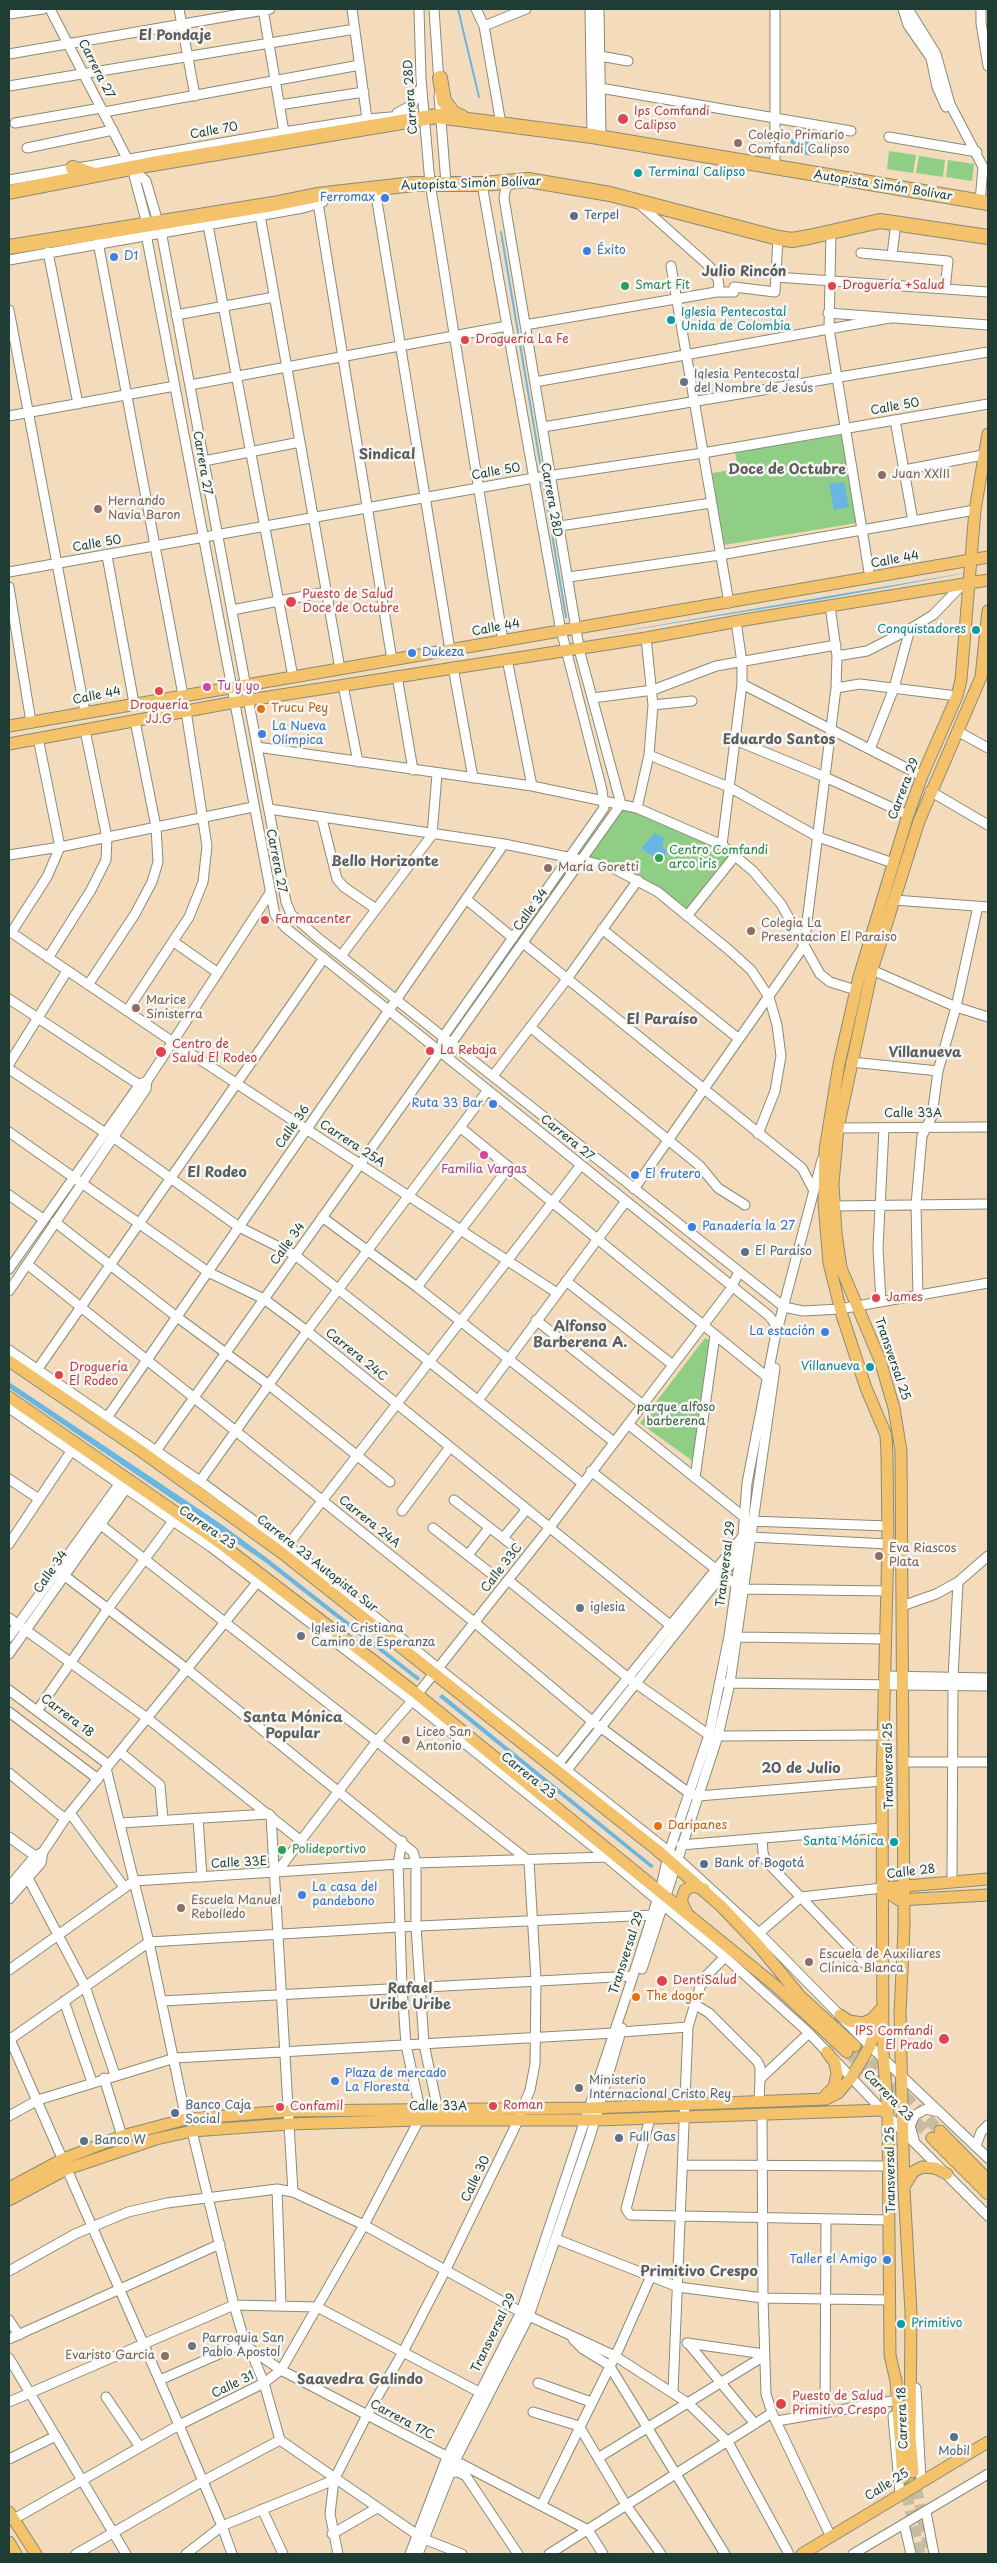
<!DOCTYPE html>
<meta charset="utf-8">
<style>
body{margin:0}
#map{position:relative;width:997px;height:2563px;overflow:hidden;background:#f3dbbb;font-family:"Playpen Sans",sans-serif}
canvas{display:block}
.frame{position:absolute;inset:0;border:10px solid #1f3d34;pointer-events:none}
</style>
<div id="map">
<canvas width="997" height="2563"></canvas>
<div class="frame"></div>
</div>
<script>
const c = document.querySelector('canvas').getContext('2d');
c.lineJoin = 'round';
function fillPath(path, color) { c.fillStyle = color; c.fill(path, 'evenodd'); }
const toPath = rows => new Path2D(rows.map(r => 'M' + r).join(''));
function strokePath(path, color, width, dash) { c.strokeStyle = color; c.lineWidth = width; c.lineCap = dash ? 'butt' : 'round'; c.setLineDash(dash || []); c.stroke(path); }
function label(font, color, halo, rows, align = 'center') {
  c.font = font + ' "Playpen Sans",sans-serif'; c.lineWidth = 5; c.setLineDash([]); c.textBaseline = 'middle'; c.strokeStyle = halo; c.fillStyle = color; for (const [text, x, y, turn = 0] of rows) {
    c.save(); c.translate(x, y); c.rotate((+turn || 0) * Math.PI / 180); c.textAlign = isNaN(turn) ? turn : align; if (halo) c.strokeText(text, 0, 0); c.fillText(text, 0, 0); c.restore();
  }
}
fillPath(toPath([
 [889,151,916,155,913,173,887,169],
 [919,156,945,160,943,177,916,173],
 [948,160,974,164,972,181,946,177],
 [842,435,857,523,724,545,712,473,738,469,735,452],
 [621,804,637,808,735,856,687,916,638,880,582,860],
 [705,1338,711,1341,694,1462,640,1423]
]), '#90ce85');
fillPath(toPath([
 [791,139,815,143,813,156,790,152],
 [844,482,849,507,834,510,829,484],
 [988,569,824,599,594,636,823,597],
 [654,833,665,838,662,846,668,852,660,860,641,849],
 [9,1382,221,1524,267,1558,420,1678,418,1681,265,1562,9,1388],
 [442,1694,654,1866,651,1868,439,1697]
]), '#69b6e3');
strokePath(toPath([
 [458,9,479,97],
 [501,232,542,474],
 [543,481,566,617]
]), '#69b6e3', 2);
strokePath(toPath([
 [858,2049,940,2131],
 [847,2052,932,2138],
 [913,2472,930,2554],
 [903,2478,920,2554]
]), '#c9bba0', 11, [11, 5.5]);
const minor = toPath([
 [50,9,132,168,146,220,147,239,275,915,286,928,768,1315,774,1322,776,1333,747,1483,743,1536,729,1636,709,1735,669,1852,660,1891,633,1976,521,2312,447,2457,410,2554],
 [179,9,195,96],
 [263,9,284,132],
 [352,9,367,119],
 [419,9,421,79,430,183,503,641],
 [434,9,439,83],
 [476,9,484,26,501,124],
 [590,9,592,136],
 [599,9,601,138],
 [775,9,775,168],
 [903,9,908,25,931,58,937,87,946,107],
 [908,9,936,54,950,104,983,167,980,202],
 [981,9,981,23,988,66],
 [9,14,43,9],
 [484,26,526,9],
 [9,54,270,9],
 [600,56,628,61],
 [9,86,355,29],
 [600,88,851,131],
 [439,96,446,183],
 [279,105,364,92],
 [104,112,360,65],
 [397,113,412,105,420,89],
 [15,123,101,108],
 [889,137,977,152],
 [27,148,113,130],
 [132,168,146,181,162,236,286,902,291,914,317,937,784,1307,803,1311,840,1309,988,1283],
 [9,180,284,132,367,119,414,115],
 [515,182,506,187,504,198,580,653,621,804],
 [375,189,450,650],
 [637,202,709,266,718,279,719,287,716,292],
 [318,203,392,660],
 [260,215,340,669],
 [208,225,293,677],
 [831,231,829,329,870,578],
 [98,242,183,695],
 [48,252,78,404],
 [861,253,948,261,945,289],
 [892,255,896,222],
 [9,260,303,208,323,202],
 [671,266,729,603],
 [776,277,988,292],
 [9,310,85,712],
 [828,313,988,325],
 [176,315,274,297],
 [525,325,716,292,734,292,734,287,775,292,778,238],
 [535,382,890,318],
 [190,385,507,326],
 [9,416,175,386],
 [895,420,913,521],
 [543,427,988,352],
 [204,461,300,442],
 [904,470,983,455],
 [560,526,711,503],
 [107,556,134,703],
 [9,572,534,478,703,453,988,404],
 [569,577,720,555,975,510],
 [9,587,31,722],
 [232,610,326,592],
 [837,656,867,651,910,629,933,615,963,584],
 [507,659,532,786],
 [453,667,473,778],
 [397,676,413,770],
 [742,684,922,776],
 [343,685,358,762],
 [836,688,860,684,957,696],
 [593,698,653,690,716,666,836,645],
 [653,705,692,701],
 [957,731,988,748],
 [735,740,825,777,908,815],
 [257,747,532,786,637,808,722,845,753,871,781,904,820,974,830,982,856,990],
 [870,749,894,688,910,629],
 [649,755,729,787,818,837,893,863],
 [930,791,988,825],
 [637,808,649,755,653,705,646,638],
 [269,809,504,844,582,860,613,868,658,892,729,950,751,970,769,997,777,1025,781,1056,775,1091,758,1134],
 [322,819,337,879,344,887,376,909],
 [722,845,742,684,742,663,736,621],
 [9,855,60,847,253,807],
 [466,899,513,938],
 [894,900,988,907],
 [687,916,735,856],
 [602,929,739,1039],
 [9,931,173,1042,557,1293],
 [11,933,47,877,60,847,38,738],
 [174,942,218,973],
 [523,943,802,1168,813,1189],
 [341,956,432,835,437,774],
 [48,958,91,890,106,860,107,838,85,730],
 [872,970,956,1007,988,1017],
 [88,985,135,914,152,882,158,862,156,827,135,721],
 [9,999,144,1088],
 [127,1011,189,917,203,882,207,846,186,711],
 [530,1027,700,1166,718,1188,745,1205],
 [442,1043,443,1037,604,808,602,790,560,626,482,184],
 [851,1062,938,1071],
 [9,1064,67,971],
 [9,1069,104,1132],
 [493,1076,567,979,638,880],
 [461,1128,767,1377],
 [838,1128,988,1127],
 [9,1132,208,1272,264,1299,307,1331,670,1625],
 [113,1137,239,1227,295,1255,582,1483],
 [634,1189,804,946,836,688,837,656,830,606],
 [9,1195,43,1219],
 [834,1206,988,1204],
 [322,1217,417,1287,614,1442],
 [55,1222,177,1317,269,1385,390,1482],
 [27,1264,474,1622,592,1721,689,1793,698,1796,882,1781],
 [9,1269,140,1084,147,1081],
 [566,1281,673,1365],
 [417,1287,509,1167],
 [9,1291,146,1089,147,1081,270,893],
 [918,1296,916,1205,922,1136,932,1116,938,1071,956,1007,978,906],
 [881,1302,878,1248,884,1128],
 [536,1320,643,1405],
 [777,1331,822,1160],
 [9,1350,200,1481,287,1545,433,1664,677,1858,759,1933,870,2046,988,2158],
 [37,1370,324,958],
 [479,1399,626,1201],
 [9,1408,211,1547,257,1582,407,1697,606,1857,725,1957,809,2033,882,2110,988,2216],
 [104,1422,504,844],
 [628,1424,749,1521,888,1526],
 [156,1451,440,1052,453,1041,621,804],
 [591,1471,736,1585,744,1589,886,1591],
 [695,1478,715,1335],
 [9,1479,39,1499],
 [200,1481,307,1331,488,1090],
 [454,1500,512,1545],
 [402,1511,450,1447],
 [101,1525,529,1861,536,1980,535,2064,530,2090,515,2127,445,2271,403,2352,367,2415,334,2480,330,2514,338,2554],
 [433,1528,493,1575],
 [751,1537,888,1544],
 [503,1538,527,1509],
 [9,1544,72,1450],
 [285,1549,581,1165],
 [468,1555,489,1528],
 [57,1570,187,1669,413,1852,416,1863,416,1927,424,2044,439,2115],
 [508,1580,627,1677,709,1735],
 [902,1606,936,1594,958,1582,988,1556],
 [9,1618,147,1718,301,1841],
 [9,1637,120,1483],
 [738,1637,885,1639],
 [9,1654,130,1483],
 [885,1676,988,1678],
 [953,1678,958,1582],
 [726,1683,988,1686],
 [9,1690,109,1765],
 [37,1711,107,1610,173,1521],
 [9,1712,98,1779],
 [718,1736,884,1735],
 [120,1752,160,1785,163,1820],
 [902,1762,988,1762],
 [558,1764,743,1536],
 [106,1768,149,1942,186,2119],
 [567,1770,741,1551],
 [9,1773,65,1819],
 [70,1813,124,1887],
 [271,1816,293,2192],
 [198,1818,202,1877],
 [120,1823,269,1814],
 [9,1837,35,1856],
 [762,1838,763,1853,766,1861,864,1963,870,1966,884,1967],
 [681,1845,882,1828],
 [276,1873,377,1741,412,1701,550,1527,730,1290,739,1272],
 [28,1878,85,1986,115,2075],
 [952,1881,953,1686],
 [9,1887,35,1856,43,1852],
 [9,1899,41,1863,43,1852,65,1819,260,1579],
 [759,1933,801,1897,882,1888],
 [149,1942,399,1927,653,1915],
 [642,1969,718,1736,730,1683,775,1368],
 [9,1970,134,1881,416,1863,607,1857],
 [64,2001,92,2082],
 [162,2001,633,1976],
 [694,2004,709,2013,757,2061,760,2067,760,2079],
 [621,2032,688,2027],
 [9,2037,179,2425,222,2526,232,2554],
 [9,2040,149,1942],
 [104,2078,122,2136],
 [759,2102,760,2079,809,2033],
 [762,2114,763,2298,766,2394,772,2413,831,2537],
 [9,2116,38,2100,175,2058,614,2033],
 [650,2118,626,2209,630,2215,889,2220],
 [192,2131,234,2305,246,2346,281,2370,588,2530,603,2554],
 [914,2139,910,2126,915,2115,926,2109,939,2112],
 [976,2146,981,2132,988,2125],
 [683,2165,888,2166],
 [277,2189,281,2305],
 [556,2239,678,2287,763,2298,890,2300],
 [9,2271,75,2234,128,2212,167,2203,277,2189,293,2192,364,2225,521,2312],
 [529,2316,615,2356,688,2403,728,2442,789,2554],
 [9,2320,19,2335],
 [9,2339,220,2244],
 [573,2339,583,2349,609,2365,725,2554],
 [687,2343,764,2354],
 [688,2343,755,2424],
 [250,2349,264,2383,280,2440,416,2534],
 [9,2358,126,2554],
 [160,2380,244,2343],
 [538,2383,591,2402],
 [916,2388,921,2480],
 [673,2392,688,2027,700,1987,707,1975,725,1957],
 [106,2397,140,2447],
 [9,2402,234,2305,317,2307,479,2392],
 [533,2412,579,2426,626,2505,661,2554],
 [825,2413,826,2219],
 [893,2416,900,2494],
 [777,2421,892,2401],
 [598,2458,764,2356],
 [9,2459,56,2436],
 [446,2473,458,2472,466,2476,518,2554],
 [542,2504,620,2346,651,2276],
 [262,2509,283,2554],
 [926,2512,934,2554],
 [14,2519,179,2425,264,2383,281,2370,364,2225,419,2120,420,2109,406,2045,402,1987,398,1864,402,1841],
 [904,2524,911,2554],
 [332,2534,377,2508],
 [424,2539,462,2554],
 [76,2554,203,2481,280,2440],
 [186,2554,222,2526,334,2480],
 [418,2554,455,2461,529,2316,590,2137,622,2028],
 [549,2554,772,2413],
 [853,2554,988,2474]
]);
const major = toPath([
 [9,726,988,557],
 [9,744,230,703,646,638,744,620,988,580],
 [9,1361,138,1449,282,1553,657,1850,721,1906,758,1945,800,1996,855,2046],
 [9,1397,216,1540,417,1694,777,1987,847,2052],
 [882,1888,899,1900,988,1895],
 [882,1888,988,1879],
 [686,1911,681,1901,685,1890,693,1886,704,1889],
 [840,2015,849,2021,863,2023,872,2019,880,2010],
 [826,2095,834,2087,837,2074,835,2063,827,2052],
 [940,2131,988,2180],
 [932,2138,988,2194],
 [905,2185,913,2172,922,2167,935,2168,947,2174],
 [9,2188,63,2159,122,2136,186,2119,288,2111,590,2108,826,2099,838,2093,851,2078,870,2046,879,2016],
 [9,2200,67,2169,156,2139,192,2131,289,2124,419,2120,599,2120,882,2110],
 [913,2472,910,2437,911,2312,904,2189,900,2013,904,1928,901,1451,894,1408,880,1360,841,1268,836,1233,833,1184,838,1128,872,970,919,821,981,677,988,611],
 [903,2478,896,2381,890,2355,888,2116,883,2051,882,1781,888,1544,887,1455,886,1435,866,1388,842,1315,829,1263,824,1203,825,1150,839,1064,859,977,908,815,922,776,957,696,961,680,975,510,988,434],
 [9,2512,36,2554],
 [9,2542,16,2554],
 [802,2554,988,2442]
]);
const highway = toPath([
 [440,78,444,101,453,113,462,117],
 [73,168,94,175],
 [9,192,152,164,437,116,592,136,988,203],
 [9,247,273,204,317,195,414,184,482,184,528,180,610,194,778,238,792,240,809,237,880,221,988,237]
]);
strokePath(minor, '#898c78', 11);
strokePath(major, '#898c78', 13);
strokePath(highway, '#898c78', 16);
strokePath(minor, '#fff', 9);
strokePath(major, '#f3c26a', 11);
strokePath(highway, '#f3c26a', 14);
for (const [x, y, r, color] of [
 [623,119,6,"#e0444e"],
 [738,143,5,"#8d6e63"],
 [638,173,5,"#0f9aa8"],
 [385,198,5,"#3f7fe0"],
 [574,216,5,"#5c6f8a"],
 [587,251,5,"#3f7fe0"],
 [114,257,5,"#3f7fe0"],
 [625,286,5,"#2e9e5b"],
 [832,286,5,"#e0444e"],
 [671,320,5,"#0f9aa8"],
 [465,340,5,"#e0444e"],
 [684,382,5,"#6b7280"],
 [882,475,5,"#8d6e63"],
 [98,509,5,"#8d6e63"],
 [291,602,6,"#e0444e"],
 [976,630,5,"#0f9aa8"],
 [412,653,5,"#3f7fe0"],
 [207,687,5,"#d1479c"],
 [159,691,5,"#e0444e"],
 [261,709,5,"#e8710a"],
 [262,734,5,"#3f7fe0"],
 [659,858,5,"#2e9e5b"],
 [548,868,5,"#8d6e63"],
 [265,920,5,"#e0444e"],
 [751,931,5,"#8d6e63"],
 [136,1008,5,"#8d6e63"],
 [430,1051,5,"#e0444e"],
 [161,1052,6,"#e0444e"],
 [493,1104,5,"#3f7fe0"],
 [484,1155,5,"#d1479c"],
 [635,1175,5,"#3f7fe0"],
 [692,1227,5,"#3f7fe0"],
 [745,1252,5,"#5c6f8a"],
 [876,1298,5,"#e0444e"],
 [825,1332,5,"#3f7fe0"],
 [870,1367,5,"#0f9aa8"],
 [59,1375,5,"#e0444e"],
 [879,1556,5,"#8d6e63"],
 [580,1608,5,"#6b7280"],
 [301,1636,5,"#6b7280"],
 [406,1740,5,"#8d6e63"],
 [658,1826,5,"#e8710a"],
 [894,1842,5,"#0f9aa8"],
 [282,1850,5,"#2e9e5b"],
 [704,1864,5,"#5c6f8a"],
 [302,1895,5,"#3f7fe0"],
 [181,1908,5,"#8d6e63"],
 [809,1962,5,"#8d6e63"],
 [662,1981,6,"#e0444e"],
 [636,1997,5,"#e8710a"],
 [944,2039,6,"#e0444e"],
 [335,2081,5,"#3f7fe0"],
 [579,2088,5,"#6b7280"],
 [493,2106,5,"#e0444e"],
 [280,2107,5,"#e0444e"],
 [175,2113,5,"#5c6f8a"],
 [619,2138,5,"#5c6f8a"],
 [84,2141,5,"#5c6f8a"],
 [887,2260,5,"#3f7fe0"],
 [901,2324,5,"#0f9aa8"],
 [192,2346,5,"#6b7280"],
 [165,2356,5,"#8d6e63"],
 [781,2404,6,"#e0444e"],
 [954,2437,5,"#5c6f8a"]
]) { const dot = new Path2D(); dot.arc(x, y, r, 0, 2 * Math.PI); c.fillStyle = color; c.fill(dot); strokePath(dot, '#f6f6f2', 2); }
label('12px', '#1f3d34', '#f6f6f2', [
 ["Carrera 27",96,69,63],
 ["Carrera 28D",411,97,-94],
 ["Calle 70",214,131,-10],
 ["Autopista Simón Bolívar",471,184,-2],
 ["Autopista Simón Bolívar",883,186,9],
 ["Calle 50",895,407,-10],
 ["Carrera 27",202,463,80],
 ["Calle 50",496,472,-10],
 ["Carrera 28D",551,500,80],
 ["Calle 50",97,544,-10],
 ["Calle 44",895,560,-10],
 ["Calle 44",496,628,-10],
 ["Calle 44",97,696,-11],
 ["Carrera 29",904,789,-69],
 ["Carrera 27",276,861,79],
 ["Calle 34",531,910,-54],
 ["Calle 33A",913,1114],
 ["Calle 36",293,1127,-55],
 ["Carrera 27",567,1138,39],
 ["Carrera 25A",352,1144,33],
 ["Calle 34",288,1244,-54],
 ["Carrera 24C",356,1355,39],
 ["Transversal 25",892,1359,71],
 ["Carrera 24A",369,1522,39],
 ["Carrera 23",207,1528,35],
 ["Carrera 23 Autopista Sur",317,1564,38],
 ["Transversal 29",726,1564,-83],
 ["Calle 33C",502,1568,-52],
 ["Calle 34",51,1572,-55],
 ["Carrera 18",67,1716,37],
 ["Transversal 25",889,1766,-91],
 ["Carrera 23",528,1776,39],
 ["Calle 33E",239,1863,-3],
 ["Calle 28",911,1872,-7],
 ["Transversal 29",627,1953,-72],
 ["Carrera 23",888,2096,46],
 ["Calle 33A",438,2107],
 ["Transversal 25",891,2170,-91],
 ["Calle 30",476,2179,-64],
 ["Transversal 29",494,2333,-64],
 ["Calle 31",233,2385,-26],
 ["Carrera 18",903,2418,-92],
 ["Carrera 17C",402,2420,28],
 ["Calle 25",887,2485,-32]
]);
label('12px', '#be3a42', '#f6f6f2', [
 ["Ips Comfandi",634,112],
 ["Calipso",634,126],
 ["Droguería +Salud",842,286],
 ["Droguería La Fe",475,340],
 ["Puesto de Salud",302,595],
 ["Doce de Octubre",302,609],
 ["Droguería",159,706,"center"],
 ["JJ.G",159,720,"center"],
 ["Farmacenter",275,920],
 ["Centro de",172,1045],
 ["Salud El Rodeo",172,1059],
 ["La Rebaja",440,1051],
 ["James",886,1298],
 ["Droguería",69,1368],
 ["El Rodeo",69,1382],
 ["DentiSalud",673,1981],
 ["IPS Comfandi",933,2032,"right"],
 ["El Prado",933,2046,"right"],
 ["Roman",503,2106],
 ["Confamil",290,2107],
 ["Puesto de Salud",792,2397],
 ["Primitivo Crespo",792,2411]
], 'left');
label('12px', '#785e54', '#f6f6f2', [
 ["Colegio Primario",748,136],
 ["Comfandi Calipso",748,150],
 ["Juan XXIII",892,475],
 ["Hernando",108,502],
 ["Navia Baron",108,516],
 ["María Goretti",558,868],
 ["Colegia La",761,924],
 ["Presentacion El Paraiso",761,938],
 ["Marice",146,1001],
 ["Sinisterra",146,1015],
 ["Eva Riascos",889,1549],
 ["Plata",889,1563],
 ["Liceo San",416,1733],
 ["Antonio",416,1747],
 ["Escuela Manuel",191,1901],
 ["Rebolledo",191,1915],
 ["Escuela de Auxiliares",819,1955],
 ["Clínica Blanca",819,1969],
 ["Evaristo Garcia",155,2356,"right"]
], 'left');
label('12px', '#0d838f', '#f6f6f2', [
 ["Terminal Calipso",648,173],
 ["Iglesia Pentecostal",681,313],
 ["Unida de Colombia",681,327],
 ["Conquistadores",966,630,"right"],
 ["Villanueva",860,1367,"right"],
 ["Santa Mónica",884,1842,"right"],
 ["Primitivo",911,2324]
], 'left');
label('12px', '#366cbe', '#f6f6f2', [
 ["Ferromax",375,198,"right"],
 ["Éxito",597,251],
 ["D1",124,257],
 ["Dukeza",422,653],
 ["La Nueva",272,727],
 ["Olímpica",272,741],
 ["Ruta 33 Bar",483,1104,"right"],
 ["El frutero",645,1175],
 ["Panadería la 27",702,1227],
 ["La estación",815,1332,"right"],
 ["La casa del",312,1888],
 ["pandebono",312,1902],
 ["Plaza de mercado",345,2074],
 ["La Floresta",345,2088],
 ["Taller el Amigo",877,2260,"right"]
], 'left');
label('12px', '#4e5e75', '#f6f6f2', [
 ["Terpel",584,216],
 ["El Paraíso",755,1252],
 ["Bank of Bogotá",714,1864],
 ["Banco Caja",185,2106],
 ["Social",185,2120],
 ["Full Gas",629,2138],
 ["Banco W",94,2141],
 ["Mobil",954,2452,"center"]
], 'left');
label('12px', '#27864d', '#f6f6f2', [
 ["Smart Fit",635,286],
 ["Centro Comfandi",669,851],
 ["arco iris",669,865],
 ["Polideportivo",292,1850]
], 'left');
label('12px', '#5b616d', '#f6f6f2', [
 ["Iglesia Pentecostal",694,375],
 ["del Nombre de Jesús",694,389],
 ["iglesia",590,1608],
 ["Iglesia Cristiana",311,1629],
 ["Camino de Esperanza",311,1643],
 ["Ministerio",589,2081],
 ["Internacional Cristo Rey",589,2095],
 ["Parroquia San",202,2339],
 ["Pablo Apostol",202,2353]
], 'left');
label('12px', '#b23c85', '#f6f6f2', [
 ["Tu y yo",217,687],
 ["Familia Vargas",484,1170,"center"]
], 'left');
label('12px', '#c56008', '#f6f6f2', [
 ["Trucu Pey",271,709],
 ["Daripanes",668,1826],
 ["The dogor",646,1997]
], 'left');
label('12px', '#365a44', '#f6f6f2', [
 ["parque alfoso",676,1408],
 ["barberena",676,1422]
]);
label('bold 14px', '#5d5d5d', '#f6f6f2', [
 ["El Pondaje",175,36],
 ["Julio Rincón",744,272],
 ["Sindical",387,455],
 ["Doce de Octubre",787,470],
 ["Eduardo Santos",779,740],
 ["Bello Horizonte",385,862],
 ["El Paraíso",662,1020],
 ["Villanueva",925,1053],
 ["El Rodeo",217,1173],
 ["Alfonso",580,1327],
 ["Barberena A.",580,1343],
 ["Santa Mónica",293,1718],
 ["Popular",293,1734],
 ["20 de Julio",801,1769],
 ["Rafael",410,1989],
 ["Uribe Uribe",410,2005],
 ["Primitivo Crespo",699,2272],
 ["Saavedra Galindo",360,2380]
]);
</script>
